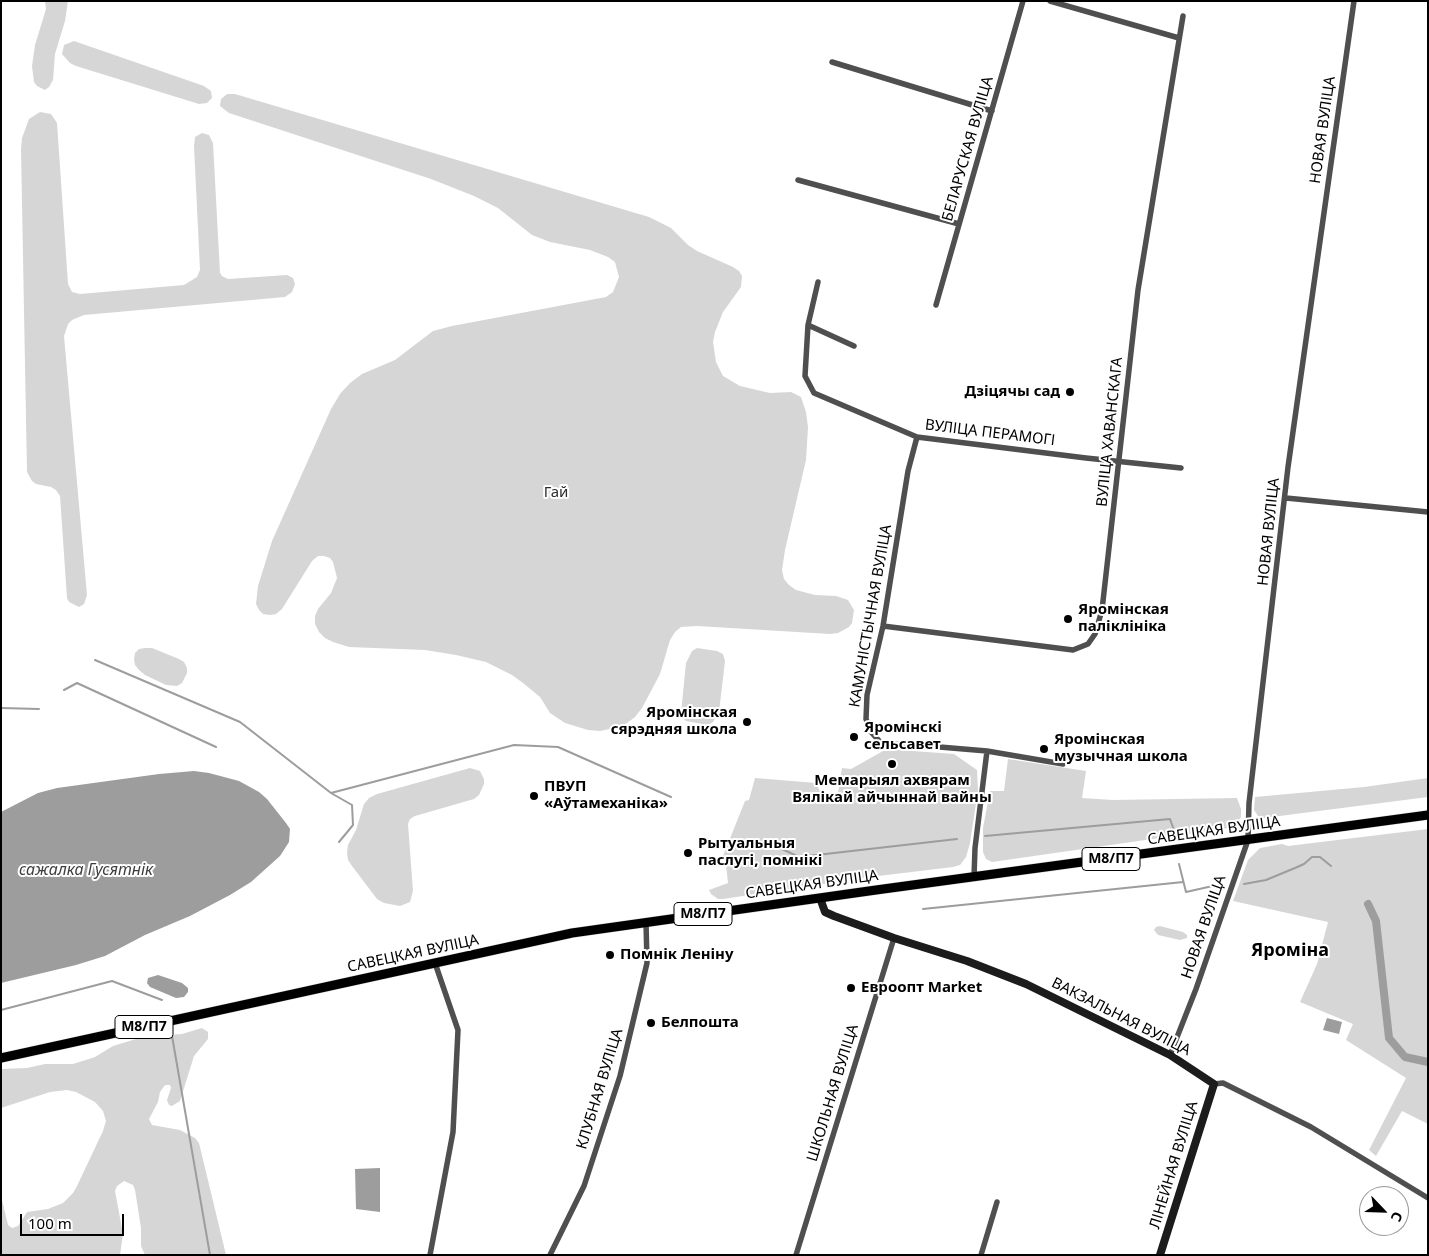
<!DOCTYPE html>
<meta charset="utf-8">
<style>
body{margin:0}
#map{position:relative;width:1429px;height:1256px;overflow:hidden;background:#fff;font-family:"Noto Sans",sans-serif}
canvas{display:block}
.frame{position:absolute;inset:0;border:2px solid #000;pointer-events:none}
.north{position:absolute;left:1359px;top:1186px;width:50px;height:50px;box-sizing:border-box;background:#fff;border:1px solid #999;border-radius:50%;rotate:114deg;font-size:14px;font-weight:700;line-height:20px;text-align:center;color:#000}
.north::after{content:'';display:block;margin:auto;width:18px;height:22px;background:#000;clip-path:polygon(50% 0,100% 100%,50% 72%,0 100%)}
.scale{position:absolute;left:20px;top:1214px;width:104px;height:22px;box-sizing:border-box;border:2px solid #000;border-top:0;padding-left:6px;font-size:15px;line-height:18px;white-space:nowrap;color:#000;-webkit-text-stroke:4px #fff;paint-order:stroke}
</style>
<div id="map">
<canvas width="1429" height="1256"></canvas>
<div class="frame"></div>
<div class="north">С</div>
<div class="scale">100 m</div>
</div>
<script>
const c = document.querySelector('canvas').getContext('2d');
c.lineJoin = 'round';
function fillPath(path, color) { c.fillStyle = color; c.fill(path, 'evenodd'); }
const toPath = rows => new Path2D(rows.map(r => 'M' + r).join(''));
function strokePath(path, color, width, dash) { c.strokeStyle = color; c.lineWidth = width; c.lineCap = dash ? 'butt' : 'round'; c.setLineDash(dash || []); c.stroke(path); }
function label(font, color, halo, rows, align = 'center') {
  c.font = font + ' "Noto Sans",sans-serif'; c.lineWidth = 4; c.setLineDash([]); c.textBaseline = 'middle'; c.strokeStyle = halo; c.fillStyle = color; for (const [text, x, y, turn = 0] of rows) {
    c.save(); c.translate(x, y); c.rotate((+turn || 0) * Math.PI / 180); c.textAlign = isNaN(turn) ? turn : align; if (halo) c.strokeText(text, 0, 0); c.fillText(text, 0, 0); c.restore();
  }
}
fillPath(toPath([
 [45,1,68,1,65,21,55,54,53,80,49,87,45,90,37,86,34,82,32,66,35,45,46,9],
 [74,41,204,86,211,91,212,98,207,103,199,104,76,66,70,63,62,54,64,45],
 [227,94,235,94,649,217,671,228,688,245,697,251,733,267,739,271,742,276,741,287,723,312,715,332,713,342,716,362,723,376,740,386,770,393,791,392,801,397,806,412,808,427,806,460,785,550,782,570,784,579,789,585,796,590,815,595,836,596,848,600,854,610,852,623,849,627,838,633,830,634,697,626,681,627,675,632,670,640,660,674,642,708,635,717,627,723,619,727,600,731,588,730,565,723,550,713,540,697,523,683,512,675,486,662,456,655,425,650,349,647,333,642,325,638,319,632,315,624,315,616,318,609,331,593,337,578,333,562,330,558,324,556,318,556,312,561,282,609,276,614,270,615,263,614,259,610,256,604,258,586,272,541,331,409,340,394,350,383,362,374,395,360,433,331,452,326,606,297,613,292,619,277,615,262,608,257,590,250,550,242,532,235,498,208,474,196,431,179,229,113,220,106,221,99],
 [40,112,51,114,57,123,68,284,72,292,80,294,184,285,197,277,200,270,194,146,195,137,202,133,209,135,213,143,220,273,222,276,228,279,287,275,293,278,295,284,292,292,285,297,84,315,72,320,68,324,64,336,87,595,84,604,79,607,69,602,67,598,60,496,56,490,51,487,36,484,32,481,27,472,21,149,22,138,29,119],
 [145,648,152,648,179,659,184,662,187,668,187,673,182,683,177,686,166,685,145,675,139,670,135,665,134,659,135,653,139,649],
 [697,648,717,651,723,654,725,661,719,712,713,722,708,725,686,721,683,718,681,713,686,663,692,651],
 [899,750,954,754,977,770,978,790,970,843,966,857,960,865,953,867,870,877,723,899,718,899,711,894,709,890,728,883,726,865,719,866,745,801,749,800,755,778,816,783,821,793,829,796,838,793,842,768,851,769,883,751],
 [1008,759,1086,771,1082,798,1113,800,1237,798,1241,809,1241,817,1236,824,1229,828,992,862,986,859,983,852,983,828,990,791,1004,791],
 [470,768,480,771,484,779,484,784,479,795,474,799,415,816,410,819,408,824,413,891,410,902,400,906,384,903,377,899,352,866,348,860,347,853,348,845,356,830,364,804,369,798,377,794],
 [1428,778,1428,797,1264,818,1258,816,1254,810,1255,797,1364,787],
 [1428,829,1428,1124,1402,1111,1376,1156,1369,1150,1406,1078,1346,1040,1353,1024,1300,1002,1317,964,1328,922,1233,901,1248,860,1260,848,1282,844,1288,846],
 [1160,926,1183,932,1187,935,1187,938,1180,940,1158,935,1154,930,1156,927],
 [202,1028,208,1032,208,1039,194,1056,180,1101,172,1106,169,1105,167,1100,171,1088,170,1085,165,1085,160,1092,158,1102,149,1119,152,1125,180,1130,195,1138,199,1143,226,1255,145,1255,141,1246,141,1228,135,1190,133,1185,124,1181,117,1186,115,1191,123,1234,120,1255,1,1255,1,1196,8,1225,12,1228,18,1226,27,1212,48,1209,63,1203,73,1193,77,1186,103,1131,106,1121,103,1111,95,1102,76,1092,67,1090,50,1092,1,1108,1,1069,27,1068,45,1064,73,1064,95,1057,113,1046,136,1039,153,1036,182,1034]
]), '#d6d6d6');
fillPath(toPath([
 [194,771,209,773,239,781,259,792,267,799,286,823,290,829,289,842,280,856,251,882,230,895,190,916,145,935,105,956,76,965,1,983,1,812,38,793,57,788,159,774],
 [158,975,182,983,188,988,188,992,184,997,176,998,150,987,147,983,148,978],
 [1327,1018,1342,1022,1339,1034,1323,1030],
 [380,1168,380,1212,356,1209,355,1169]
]), '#9d9d9d');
strokePath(toPath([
 [95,660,240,722,331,793,352,805,353,825,339,842],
 [64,690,77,683,216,747],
 [1,708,39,709],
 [331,793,514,745,558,747,671,797],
 [985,836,1170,819,1175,833],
 [765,841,799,857,957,839],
 [1179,864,1186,892,1217,885],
 [1244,884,1266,880,1295,868,1304,864,1312,857,1320,857,1331,866],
 [923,909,1183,882],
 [1,1010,112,981,162,1000],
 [172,1036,210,1255]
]), '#9d9d9d', 2);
strokePath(toPath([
 [1368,904,1376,921,1389,1038,1405,1057,1428,1062]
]), '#9d9d9d', 8);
const primary = toPath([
 [1,1058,572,933,876,890,1428,815]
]);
strokePath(primary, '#dbdbdb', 10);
strokePath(toPath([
 [1050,1,1179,38],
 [832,62,992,111],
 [798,180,959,224],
 [936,305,1023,1],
 [808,325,818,282],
 [854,346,808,325,805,376,814,393,917,437,1086,458,1181,468],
 [917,437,908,471,883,626,867,695,866,719,871,732,882,744,916,745,987,751,975,848,974,877],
 [1286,498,1428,512],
 [883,626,1073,650,1088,644,1095,634,1102,610,1138,290,1183,16],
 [987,751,1063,764],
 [1170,1055,1196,989,1248,840,1249,803,1288,467,1354,1],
 [1214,1084,1223,1083,1311,1127,1428,1198],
 [430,1255,453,1132,458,1030,435,963],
 [550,1255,584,1186,620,1076,647,963,646,922],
 [796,1255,894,938],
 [981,1255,997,1202]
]), '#4f4f4f', 5.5);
strokePath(toPath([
 [820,898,825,912,834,916,894,938,967,961,1026,984,1170,1055,1214,1084,1160,1255]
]), '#1c1c1c', 8);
strokePath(primary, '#000', 9);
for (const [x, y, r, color] of [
 [1070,392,5,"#000"],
 [1068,619,5,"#000"],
 [747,722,5,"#000"],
 [854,737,5,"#000"],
 [1044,749,5,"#000"],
 [892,764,5,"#000"],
 [534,796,5,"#000"],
 [688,853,5,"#000"],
 [610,955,5,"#000"],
 [851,988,5,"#000"],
 [651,1023,5,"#000"]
]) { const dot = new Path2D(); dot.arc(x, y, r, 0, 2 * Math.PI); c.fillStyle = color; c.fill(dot); strokePath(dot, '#fff', 2); }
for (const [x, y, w] of [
 [1111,859,58],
 [703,914,58],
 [144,1027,58]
]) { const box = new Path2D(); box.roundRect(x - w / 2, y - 11.5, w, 23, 4); c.fillStyle = '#fff'; c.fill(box); strokePath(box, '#000', 1); }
label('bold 14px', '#000', null, [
 ["М8/П7",1111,859],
 ["М8/П7",703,914],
 ["М8/П7",144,1027]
]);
label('15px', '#000', '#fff', [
 ["НОВАЯ ВУЛІЦА",1323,130,-82],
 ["БЕЛАРУСКАЯ ВУЛІЦА",968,149,-74],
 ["ВУЛІЦА ХАВАНСКАГА",1110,432,-84],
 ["ВУЛІЦА ПЕРАМОГІ",990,433,7],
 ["НОВАЯ ВУЛІЦА",1269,532,-84],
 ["КАМУНІСТЫЧНАЯ ВУЛІЦА",871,616,-80],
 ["САВЕЦКАЯ ВУЛІЦА",1214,831,-8],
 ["САВЕЦКАЯ ВУЛІЦА",812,885,-8],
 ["НОВАЯ ВУЛІЦА",1204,927,-71],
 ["САВЕЦКАЯ ВУЛІЦА",413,954,-12],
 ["ВАКЗАЛЬНАЯ ВУЛІЦА",1121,1017,27],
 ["КЛУБНАЯ ВУЛІЦА",600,1089,-73],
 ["ШКОЛЬНАЯ ВУЛІЦА",833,1093,-73],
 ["ЛІНЕЙНАЯ ВУЛІЦА",1174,1165,-73]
]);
label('bold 15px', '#000', '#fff', [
 ["Дзіцячы сад",1060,392,"right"],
 ["Яромінская",1078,610],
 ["паліклініка",1078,627],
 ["Яромінская",737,713,"right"],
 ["сярэдняя школа",737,730,"right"],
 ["Яромінскі",864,728],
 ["сельсавет",864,745],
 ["Яромінская",1054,740],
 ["музычная школа",1054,757],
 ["Мемарыял ахвярам",892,781,"center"],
 ["Вялікай айчыннай вайны",892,798,"center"],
 ["ПВУП",544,787],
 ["«Аўтамеханіка»",544,804],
 ["Рытуальныя",698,844],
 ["паслугі, помнікі",698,861],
 ["Помнік Леніну",620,955],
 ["Евроопт Market",861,988],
 ["Белпошта",661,1023]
], 'left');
label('15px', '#2d2d2d', '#fff', [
 ["Гай",556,493]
]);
label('italic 16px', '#3e3e3e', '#fff', [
 ["сажалка Гусятнік",86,870]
]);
label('bold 18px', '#000', '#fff', [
 ["Яроміна",1290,951]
]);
</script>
